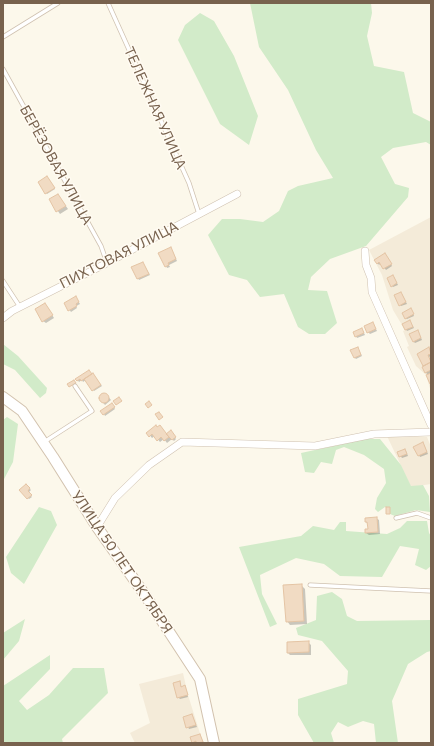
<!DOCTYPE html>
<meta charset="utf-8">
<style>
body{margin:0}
#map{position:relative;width:434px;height:746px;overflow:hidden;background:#fcf8eb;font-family:Commissioner,sans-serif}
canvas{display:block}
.frame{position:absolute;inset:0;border:4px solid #78624e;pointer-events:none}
</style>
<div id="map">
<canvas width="434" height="746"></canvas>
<div class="frame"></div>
</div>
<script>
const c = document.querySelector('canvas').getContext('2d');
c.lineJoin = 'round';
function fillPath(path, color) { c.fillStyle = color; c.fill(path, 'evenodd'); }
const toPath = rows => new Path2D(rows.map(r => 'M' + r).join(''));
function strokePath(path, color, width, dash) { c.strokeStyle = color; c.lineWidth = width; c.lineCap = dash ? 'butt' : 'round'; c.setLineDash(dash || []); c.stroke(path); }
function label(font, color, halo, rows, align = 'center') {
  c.font = font + ' Commissioner,sans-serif'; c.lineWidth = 3; c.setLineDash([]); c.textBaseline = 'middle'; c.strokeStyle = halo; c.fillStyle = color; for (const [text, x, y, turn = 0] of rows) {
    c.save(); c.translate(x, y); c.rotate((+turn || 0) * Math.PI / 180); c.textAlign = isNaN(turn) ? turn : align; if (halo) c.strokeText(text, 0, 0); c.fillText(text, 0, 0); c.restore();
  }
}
fillPath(toPath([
 [431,217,431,392,426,375,416,366,407,347,409,346,403,331,405,330,393,310,382,275,369,250],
 [387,436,427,437,431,447,431,484,411,487],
 [183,673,188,695,203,743,135,743,130,733,150,723,139,684]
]), '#f4ebd9');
fillPath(toPath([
 [250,3,371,3,372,13,367,36,374,66,404,72,413,113,431,122,431,145,426,142,393,148,381,157,395,184,409,188,408,197,366,246,330,259,311,277,308,290,327,291,337,323,325,334,309,334,298,327,284,294,260,297,247,280,229,275,208,235,222,219,240,219,263,222,279,211,288,191,298,186,333,178,316,150,288,90,259,47],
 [200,13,214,21,234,56,258,116,249,145,220,124,178,40,185,25],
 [3,344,18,356,47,388,46,393,40,398,15,370,3,364],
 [7,417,18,424,13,462,3,481,3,420],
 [366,439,380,439,401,465,411,486,423,485,429,496,430,512,416,510,395,516,390,514,390,507,385,507,378,512,375,509,377,498,386,483,384,469,364,455,344,447,336,450,332,464,321,462,314,473,305,472,301,453],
 [39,507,51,511,57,525,24,584,11,573,6,557],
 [407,521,427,521,429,533,431,536,431,566,426,570,415,565,419,549,400,546,382,577,340,576,324,564,296,558,260,575,262,594,277,624,270,627,239,547,301,536,313,526,334,530,340,522,346,522,346,531,387,534,400,528],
 [332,592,342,599,347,616,357,621,431,620,431,651,427,652,408,664,392,701,398,743,376,743,374,724,363,721,348,727,338,722,331,733,334,743,314,743,298,715,298,699,347,684,348,671,322,641,298,635,296,628,316,620,317,596],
 [25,619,19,641,3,660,3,633],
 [50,655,50,669,19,701,27,710,49,695,73,668,104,668,108,693,62,739,63,743,3,743,3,686]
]), '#d2ebc9');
fillPath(toPath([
 [47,177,55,189,47,194,46,193],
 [58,195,68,209,60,214,50,200],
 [172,250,177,261,169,265,170,267,167,268,166,266],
 [386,256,392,266,386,270,381,263,379,265,376,260],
 [143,263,150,275,139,280,132,268],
 [394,277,398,285,393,287,392,286],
 [402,294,407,304,401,306,400,305],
 [77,299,80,304,76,306,77,308,71,312,65,303],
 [47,307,54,318,46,323,43,321],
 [412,311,414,316,407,319,405,318],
 [373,323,377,331,370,334,368,332],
 [411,323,414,328,407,331,403,325],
 [363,331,365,335,357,338,354,333],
 [418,331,422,340,415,343,413,341],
 [429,349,431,351,431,356,429,357,431,361,431,384,429,375,426,373,418,354],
 [359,350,362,356,356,359,354,357],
 [92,375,94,376,102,386,94,391,86,380,83,382,82,380,79,382,77,379],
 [106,394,111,400,105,405,99,398],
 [113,406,115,409,105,416,104,414],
 [170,432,176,439,174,441,172,439,167,443,164,439,160,442,155,436,152,438,148,433,167,435],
 [424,445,428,454,420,457,415,447],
 [406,451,408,456,402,458,398,452],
 [26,485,31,490,28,493,32,497,29,499,21,490],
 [376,518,379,520,380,534,369,535,366,533,369,530,369,525,366,522],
 [301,585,305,589,307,624,290,625,287,621],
 [308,642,311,645,311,655,290,655,288,653],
 [180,683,182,688,185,687,188,697,180,699,178,697],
 [192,715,197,727,189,729,184,718],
 [200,735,204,743,194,743,193,742]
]), '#0003');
const building = toPath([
 [47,176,55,188,45,194,38,182,47,176],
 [58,194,66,206,56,212,49,199,58,194],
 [171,247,176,259,168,263,169,265,165,267,158,253,171,247],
 [385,253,392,264,383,269,379,262,377,264,374,260,385,253],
 [143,262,149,274,137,279,131,267,143,262],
 [393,275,397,283,391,287,387,278,393,275],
 [401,292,406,302,399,306,394,295,401,292],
 [76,296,79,302,76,304,77,306,68,311,64,303,76,296],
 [45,303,53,315,42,322,35,309,45,303],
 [411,308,414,314,405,319,402,313,411,308],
 [410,320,413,327,405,330,402,324,410,320],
 [373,322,376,329,367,333,364,326,373,322],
 [362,328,364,333,355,337,353,332,362,328],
 [418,330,421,338,413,342,409,334,418,330],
 [358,347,361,355,354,358,350,350,358,347],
 [429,347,431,354,428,355,431,362,423,366,417,354,429,347],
 [431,362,431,370,425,373,422,367,431,362],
 [89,370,92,374,81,381,80,379,77,381,75,379,89,370],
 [93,373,101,385,92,391,84,379,93,373],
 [431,373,431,383,430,384,426,375,431,373],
 [74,380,76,383,69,387,67,384,74,380],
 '99 398a5 5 0 1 1 10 0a5 5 0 1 1-10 0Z',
 [119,397,122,401,116,405,113,401,119,397],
 [149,401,152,405,148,408,145,404,149,401],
 [112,403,115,407,103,415,100,411,112,403],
 [159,412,163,417,159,420,155,414,159,412],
 [156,425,157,427,160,425,169,437,164,441,161,437,157,441,152,434,149,437,146,433,156,425],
 [171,430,176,437,172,440,166,434,171,430],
 [423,442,427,452,418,456,413,447,423,442],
 [405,449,407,454,399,457,397,452,405,449],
 [26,484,30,488,28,491,32,495,27,499,19,490,26,484],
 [386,507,390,507,390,514,386,514,386,507],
 [377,517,378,532,365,533,365,529,368,529,367,522,365,522,365,518,377,517],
 [302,584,304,621,286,622,283,585,302,584],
 [309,641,309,652,287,653,287,642,309,641],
 [180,681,181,687,185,685,188,695,177,698,173,683,180,681],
 [192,714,196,725,186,728,183,717,192,714],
 [200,734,203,742,196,743,196,741,192,743,190,737,200,734]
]);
fillPath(building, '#f1dbc3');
strokePath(building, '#e4c4a4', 1);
const service = toPath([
 [108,3,189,183,199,214],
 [3,37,58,3],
 [3,69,101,246,107,263],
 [3,281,20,307],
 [44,442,92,411,75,386],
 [396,518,417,513,431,518],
 [310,585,431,591]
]);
const minor = toPath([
 [365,251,366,265,371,278,372,292,431,425],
 [3,318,12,311,107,263,237,194],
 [97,527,115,498,149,465,182,442,315,446,374,434,431,432]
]);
const secondary = toPath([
 [3,397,22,411,53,457,97,527,145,595,200,679,214,743]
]);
strokePath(service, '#cfc1b0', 5);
strokePath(minor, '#cfc1b0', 8);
strokePath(secondary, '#d2c2ae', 12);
strokePath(service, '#fff', 3.5);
strokePath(minor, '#fff', 7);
strokePath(secondary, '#fff', 10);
label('14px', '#78624e', '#fffbf2', [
 ["ТЕЛЕЖНАЯ УЛИЦА",155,108,66],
 ["БЕРЁЗОВАЯ УЛИЦА",56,165,61],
 ["ПИХТОВАЯ УЛИЦА",119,255,-27],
 ["УЛИЦА 50 ЛЕТ ОКТЯБРЯ",122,562,56]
]);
</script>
